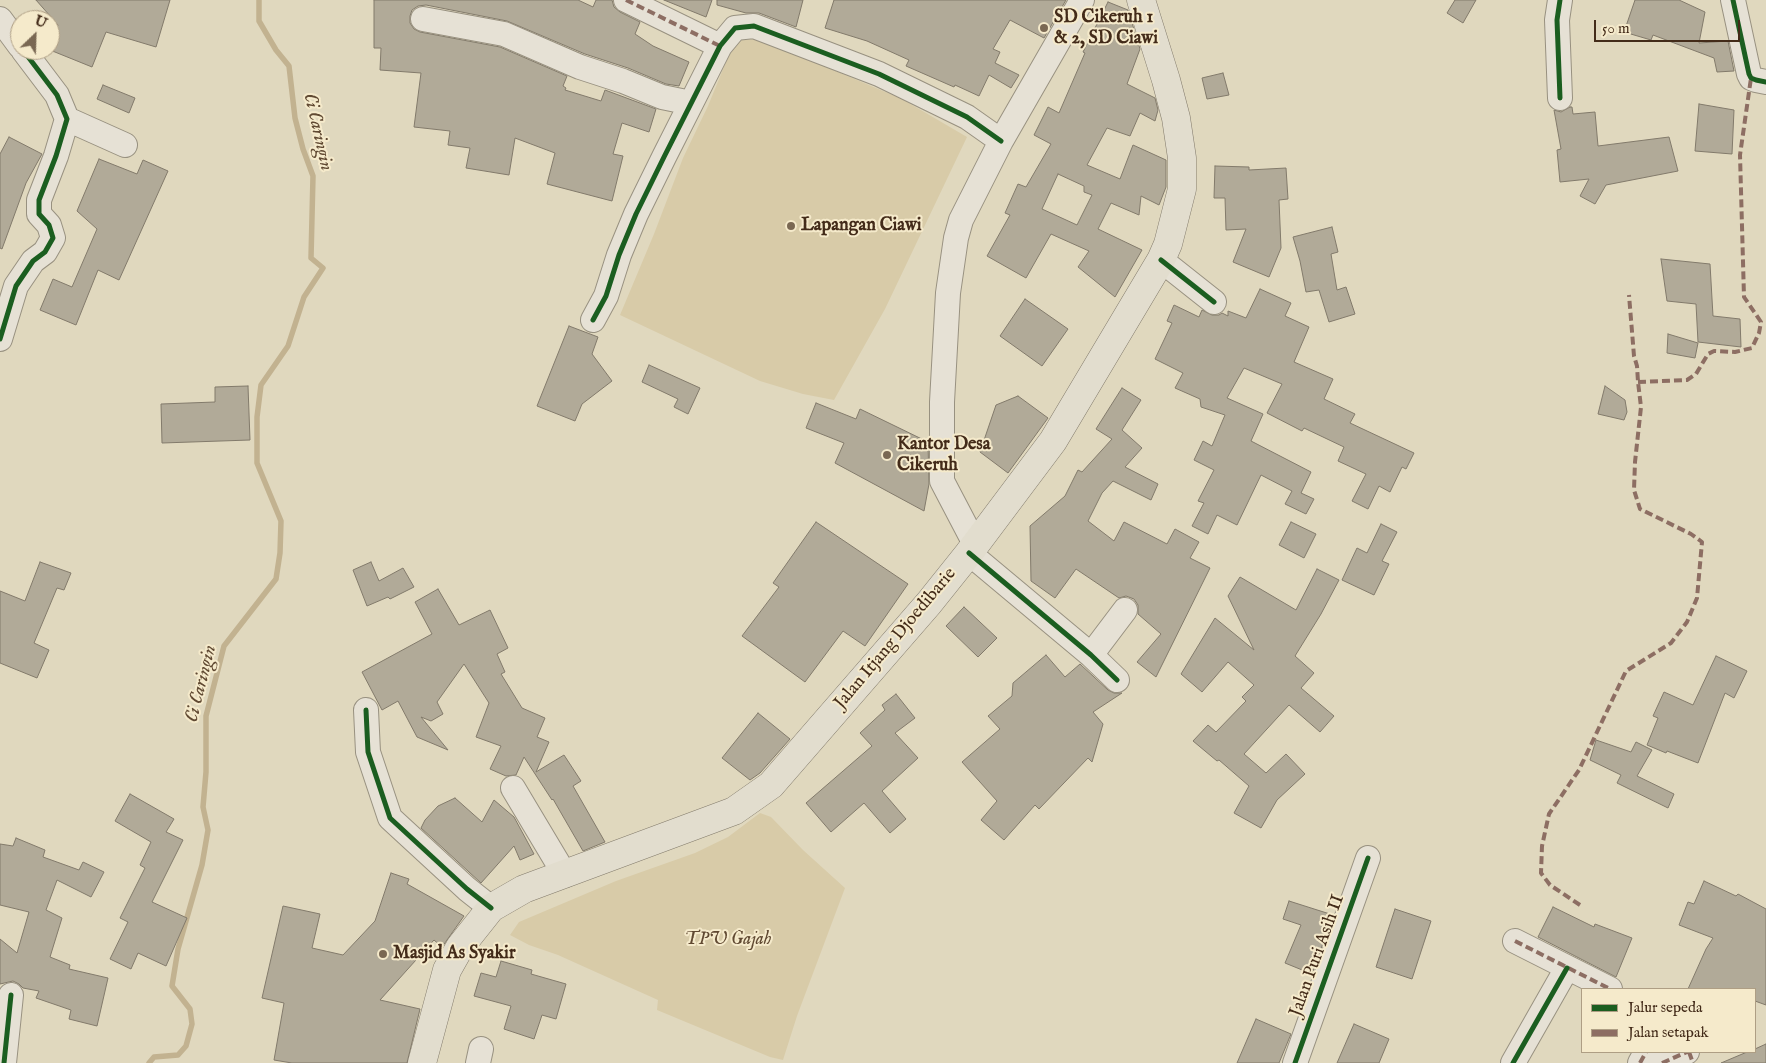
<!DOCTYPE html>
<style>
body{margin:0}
#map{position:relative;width:1766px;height:1063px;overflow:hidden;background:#e0d8be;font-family:"IM FELL English",serif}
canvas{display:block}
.legend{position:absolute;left:1581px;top:988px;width:175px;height:65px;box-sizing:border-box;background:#f5eacb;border:1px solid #ae9e84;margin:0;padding:6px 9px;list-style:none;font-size:15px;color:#432b19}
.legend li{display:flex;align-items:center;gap:10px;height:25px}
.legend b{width:25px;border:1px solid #ae9e84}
.north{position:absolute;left:10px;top:10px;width:50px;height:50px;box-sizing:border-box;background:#f5eacb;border:1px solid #ae9e84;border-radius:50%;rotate:24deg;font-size:14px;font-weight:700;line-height:20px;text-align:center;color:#432b19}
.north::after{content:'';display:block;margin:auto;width:18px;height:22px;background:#7a6853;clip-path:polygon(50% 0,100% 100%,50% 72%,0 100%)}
.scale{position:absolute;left:1594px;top:20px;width:146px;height:22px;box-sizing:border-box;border:2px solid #432b19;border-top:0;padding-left:6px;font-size:15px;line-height:18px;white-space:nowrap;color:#432b19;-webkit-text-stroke:4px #f5eacb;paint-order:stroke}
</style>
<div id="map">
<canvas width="1766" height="1063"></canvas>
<ul class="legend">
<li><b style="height:6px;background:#1b5e20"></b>Jalur sepeda</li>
<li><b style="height:6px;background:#8d6e63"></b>Jalan setapak</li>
</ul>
<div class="north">U</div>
<div class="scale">50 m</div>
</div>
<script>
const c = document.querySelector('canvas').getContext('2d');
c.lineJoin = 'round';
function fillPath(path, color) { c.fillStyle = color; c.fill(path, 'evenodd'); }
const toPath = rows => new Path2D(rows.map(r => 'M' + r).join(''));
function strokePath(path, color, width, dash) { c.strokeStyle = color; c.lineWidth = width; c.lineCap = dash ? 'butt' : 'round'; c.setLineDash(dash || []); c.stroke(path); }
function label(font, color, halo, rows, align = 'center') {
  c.font = font + ' "IM FELL English",serif'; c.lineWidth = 4; c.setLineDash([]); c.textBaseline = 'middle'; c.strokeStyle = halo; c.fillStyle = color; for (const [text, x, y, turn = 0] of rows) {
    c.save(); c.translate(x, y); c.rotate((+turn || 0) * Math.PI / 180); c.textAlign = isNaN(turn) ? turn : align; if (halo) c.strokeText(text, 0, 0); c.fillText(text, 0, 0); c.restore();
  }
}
fillPath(toPath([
 [760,39,902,99,967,137,885,309,834,400,803,394,760,381,620,315,654,234,683,158,708,106,728,57,739,40],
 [760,813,771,817,803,850,845,888,797,1016,783,1060,770,1057,657,1010,658,1000,558,955,529,945,510,935,519,922,616,881,695,853,728,837]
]), '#d8cba8');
strokePath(toPath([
 [149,1063,154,1057,178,1055,186,1046,192,1024,190,1009,172,986,178,949,202,865,208,830,203,807,206,772,206,716,224,646,276,579,280,553,281,521,257,463,257,417,261,385,288,346,304,297,323,268,311,258,313,176,303,149,295,118,289,66,276,50,259,21,259,0]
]), '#c2b290', 5.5);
const building = toPath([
 [36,0,170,0,156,47,106,32,92,67,50,50,50,45,58,25,36,0],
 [374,0,578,0,593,7,596,0,612,0,614,7,620,12,640,22,635,34,653,46,689,62,679,86,666,84,628,68,585,54,507,21,426,5,418,6,412,10,410,16,410,23,414,29,420,32,500,47,567,76,563,86,566,88,565,90,601,101,605,90,656,109,649,132,622,123,613,154,623,156,612,201,547,184,555,153,515,138,509,175,466,168,470,148,448,145,450,131,414,127,421,73,380,70,381,48,374,48,374,0],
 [664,0,712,0,706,17,664,0],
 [717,0,803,0,796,27,759,13,746,13,717,5,717,0],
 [834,0,1066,0,1044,38,1010,20,993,49,1000,52,995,63,1019,75,1011,88,989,75,979,96,955,85,954,87,906,66,909,60,867,41,825,28,834,0],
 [1455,0,1476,0,1463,23,1447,13,1455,0],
 [1635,0,1679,0,1705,12,1699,43,1728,41,1734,71,1717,72,1714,58,1653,35,1651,40,1624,32,1635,0],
 [1108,2,1128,10,1140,49,1127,84,1155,98,1158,110,1155,121,1140,113,1130,136,1107,128,1087,165,1120,179,1133,145,1166,160,1166,187,1159,205,1141,196,1139,215,1111,203,1098,229,1142,250,1115,297,1078,267,1089,251,1051,234,1026,278,987,256,1010,215,1005,213,1018,184,1026,187,1051,144,1034,135,1048,107,1059,113,1085,53,1083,52,1108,2],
 [1058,174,1084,186,1084,192,1092,195,1077,225,1042,209,1058,174],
 [1223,73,1229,95,1207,99,1202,78,1223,73],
 [103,85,135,98,129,113,97,99,103,85],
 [1699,104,1734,110,1732,154,1695,151,1699,104],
 [1570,107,1572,107,1573,114,1595,112,1598,146,1669,137,1678,171,1606,185,1595,204,1580,196,1589,179,1560,182,1557,150,1561,149,1554,110,1561,112,1570,107],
 [9,137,42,154,26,183,2,249,0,248,0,154,9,137],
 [99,159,137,174,143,160,168,171,119,280,98,270,76,325,40,310,53,279,72,287,97,229,77,211,99,159],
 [1215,166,1249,167,1249,170,1286,168,1288,199,1279,200,1281,248,1269,277,1233,262,1246,229,1226,230,1225,198,1214,198,1215,166],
 [1332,227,1338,252,1331,254,1337,290,1346,287,1355,314,1329,322,1319,290,1306,292,1300,261,1293,237,1332,227],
 [1661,259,1710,264,1713,316,1740,319,1741,347,1698,342,1696,304,1667,301,1661,259],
 [1260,289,1291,303,1285,316,1309,327,1294,362,1333,379,1324,399,1355,414,1350,423,1414,453,1406,469,1402,467,1390,492,1379,486,1368,509,1352,501,1366,474,1338,461,1344,447,1304,428,1302,431,1267,413,1282,384,1244,368,1227,398,1263,414,1251,441,1311,472,1301,493,1314,499,1306,514,1285,504,1292,491,1261,475,1237,525,1217,515,1208,534,1192,526,1204,503,1198,501,1214,470,1194,460,1203,441,1212,446,1225,415,1201,407,1200,399,1175,388,1183,373,1155,359,1172,323,1167,321,1174,305,1199,317,1202,310,1212,315,1219,315,1222,313,1228,316,1228,311,1246,318,1260,289],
 [1025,299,1068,329,1042,366,1000,336,1025,299],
 [569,326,598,337,592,354,612,381,582,404,575,421,537,406,569,326],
 [1668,334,1698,343,1695,358,1667,353,1668,334],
 [649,365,700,388,688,414,674,407,678,399,642,382,649,365],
 [248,386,250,440,162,443,161,404,215,402,215,387,248,386],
 [1605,386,1625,400,1627,412,1624,420,1598,414,1605,386],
 [1122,388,1141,400,1122,430,1142,448,1125,467,1158,484,1151,500,1113,481,1102,493,1088,521,1114,541,1124,522,1167,544,1175,529,1199,542,1190,558,1210,568,1156,677,1137,662,1161,634,1138,614,1138,605,1134,599,1126,596,1119,598,1076,569,1055,598,1031,581,1030,526,1065,496,1078,470,1082,472,1112,439,1096,429,1122,388],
 [1018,396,1048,418,1008,473,980,452,996,405,1018,396],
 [816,403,856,419,860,409,928,442,929,484,924,511,835,463,844,443,806,428,816,403],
 [816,522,908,584,865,646,843,631,805,682,742,636,779,587,773,583,816,522],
 [1291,522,1316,534,1304,558,1279,545,1291,522],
 [1381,524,1397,532,1382,561,1389,564,1374,595,1342,580,1357,548,1367,553,1381,524],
 [40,562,71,573,64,590,57,588,34,643,49,650,37,678,0,663,0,591,25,601,40,562],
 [371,562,379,581,403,568,414,587,390,599,388,597,367,606,353,570,371,562],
 [1317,569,1339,580,1321,614,1295,656,1314,673,1301,688,1334,716,1320,732,1289,705,1244,754,1266,773,1286,754,1305,774,1277,800,1261,828,1234,813,1249,786,1219,760,1217,761,1193,741,1208,725,1216,732,1246,701,1242,697,1254,685,1228,662,1202,692,1181,674,1215,618,1254,650,1228,596,1240,577,1296,610,1317,569],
 [438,589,459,625,490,610,508,648,497,654,505,672,501,674,522,708,545,718,537,737,549,742,536,772,564,755,581,781,573,786,605,842,583,851,553,799,552,800,524,757,516,775,506,776,490,769,501,746,476,737,489,703,464,664,437,702,443,714,431,721,421,717,448,750,417,737,398,701,382,710,362,672,432,634,415,602,438,589],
 [964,607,997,638,978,657,946,626,964,607],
 [1046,655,1065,677,1080,664,1108,690,1114,693,1122,693,1093,712,1103,724,1092,762,1088,758,1039,809,1035,805,1004,840,981,820,997,801,962,762,1000,729,988,716,1012,696,1013,683,1046,655],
 [1716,656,1747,671,1734,698,1725,693,1698,763,1667,751,1666,753,1647,745,1658,718,1653,716,1664,692,1693,705,1716,656],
 [896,694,915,718,895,733,918,758,882,791,906,819,890,833,864,803,831,832,806,803,872,746,860,733,885,710,882,705,896,694],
 [758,713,790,739,760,773,750,780,722,758,758,713],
 [1596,740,1631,752,1636,742,1652,750,1637,776,1674,794,1668,808,1617,783,1621,775,1590,760,1596,740],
 [130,794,174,819,166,832,183,840,152,902,187,918,166,966,138,953,131,969,110,959,128,922,120,918,145,868,140,865,151,842,115,821,130,794],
 [455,798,482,822,494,800,514,817,534,854,520,860,514,846,481,883,421,828,425,820,438,806,455,798],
 [16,838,45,850,43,857,79,870,83,862,104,872,91,897,57,880,46,910,62,918,50,957,70,965,69,969,108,978,97,1026,69,1019,71,1010,36,998,39,991,23,988,19,984,13,981,0,984,0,939,17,953,29,912,0,905,0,844,13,846,16,838],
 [391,873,409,879,407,884,464,916,442,947,434,940,380,1000,420,1009,407,1063,292,1063,274,1060,284,1003,262,998,283,906,320,914,312,948,343,955,375,921,391,873],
 [1704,881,1736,896,1738,894,1766,909,1766,1005,1755,1001,1755,989,1688,989,1706,949,1713,938,1679,925,1688,902,1694,904,1704,881],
 [1289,901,1333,915,1312,974,1285,963,1301,925,1283,919,1289,901],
 [1553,907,1594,927,1595,924,1632,938,1616,977,1538,937,1553,907],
 [1395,909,1431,921,1412,979,1376,967,1395,909],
 [501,961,532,970,531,974,566,984,556,1019,542,1015,534,1039,504,1029,511,1006,474,996,481,973,496,977,501,961],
 [1256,1019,1291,1034,1279,1063,1237,1063,1256,1019],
 [1354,1024,1389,1039,1379,1063,1337,1063,1354,1024],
 [1766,1044,1766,1063,1721,1063,1747,1052,1755,1052,1755,1049,1766,1044]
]);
fillPath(building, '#b1aa98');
strokePath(building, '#827a6b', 1);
const minor = toPath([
 [626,0,720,46],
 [1733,0,1749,74,1751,78,1756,80,1766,82],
 [0,19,20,46],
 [423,19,504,34,580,67,623,81,662,97,691,103],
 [1560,98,1557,20,1560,0],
 [67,119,125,145],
 [1161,260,1214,302],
 [593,320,606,296,619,255,636,214,664,157,720,46,735,28,754,26,879,74,967,117,1001,141],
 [0,339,16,286,33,261,45,252,53,238,49,225,39,214,39,200,56,156,67,119,57,95,23,50],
 [975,544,942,481,942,402,948,293,956,238,961,220,1001,141,1082,0],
 [969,553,1091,655,1117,680],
 [1091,655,1125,610],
 [366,710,368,752,390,818,467,889,491,908],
 [513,788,565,875],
 [1515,941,1610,989],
 [4,1063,11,995],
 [478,1063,481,1049],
 [1295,1063,1368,858],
 [1513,1063,1567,968],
 [1640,1063,1646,1052],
 [1662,1063,1687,1052]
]);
const major = toPath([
 [422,1063,447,970,460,947,491,908,524,889,734,811,771,785,929,603,969,553,1053,441,1161,260,1168,244,1182,189,1182,158,1176,118,1166,80,1141,0]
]);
strokePath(minor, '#989180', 26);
strokePath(major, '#827a6b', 29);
strokePath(minor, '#e6e1d5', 24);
strokePath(major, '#e2ddce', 28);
strokePath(toPath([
 [626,0,720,46],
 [1638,382,1687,380,1696,374,1708,354,1714,351,1735,352,1752,348,1759,333,1761,322,1744,297,1740,155,1751,78],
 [1580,905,1550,885,1541,873,1542,846,1549,814,1579,770,1626,671,1671,643,1687,622,1697,598,1702,542,1691,534,1640,509,1634,490,1635,462,1641,407,1638,382,1637,366,1634,356,1629,295],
 [1515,941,1610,989],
 [1689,1052,1693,1063],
 [1640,1063,1646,1052],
 [1662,1063,1687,1052]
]), '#8d6e63', 4, [8, 4]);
strokePath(toPath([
 [1733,0,1749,74,1751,78,1756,80,1766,82],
 [1560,98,1557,20,1560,0],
 [1161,260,1214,302],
 [593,320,606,296,619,255,636,214,664,157,720,46,735,28,754,26,879,74,967,117,1001,141],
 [0,339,16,286,33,261,45,252,53,238,49,225,39,214,39,200,56,156,67,119,57,95,23,50],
 [969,553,1091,655,1117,680],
 [366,710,368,752,390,818,467,889,491,908],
 [4,1063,11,995],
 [1295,1063,1368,858],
 [1513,1063,1567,968]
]), '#1b5e20', 5);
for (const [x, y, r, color] of [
 [1044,28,5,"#7a6853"],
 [791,226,5,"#7a6853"],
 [887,455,5,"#7a6853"],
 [383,954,5,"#7a6853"]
]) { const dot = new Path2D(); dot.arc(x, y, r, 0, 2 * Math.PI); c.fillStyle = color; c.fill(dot); strokePath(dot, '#f5eacb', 2); }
label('bold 18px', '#432b19', '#f5eacb', [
 ["SD Cikeruh 1",1054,18],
 ["& 2, SD Ciawi",1054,39],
 ["Lapangan Ciawi",801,226],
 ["Kantor Desa",897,445],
 ["Cikeruh",897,466],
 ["Masjid As Syakir",393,954]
], 'left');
label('18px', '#432b19', '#f5eacb', [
 ["Jalan Itjang Djoedibarie",896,639,-50],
 ["Jalan Puri Asih II",1318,956,-70]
]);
label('italic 18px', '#604932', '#f5eacb', [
 ["TPU Gajah",728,940]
]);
label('italic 19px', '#604932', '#f5eacb', [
 ["Ci Caringin",317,132,77],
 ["Ci Caringin",202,684,-76]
]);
</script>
